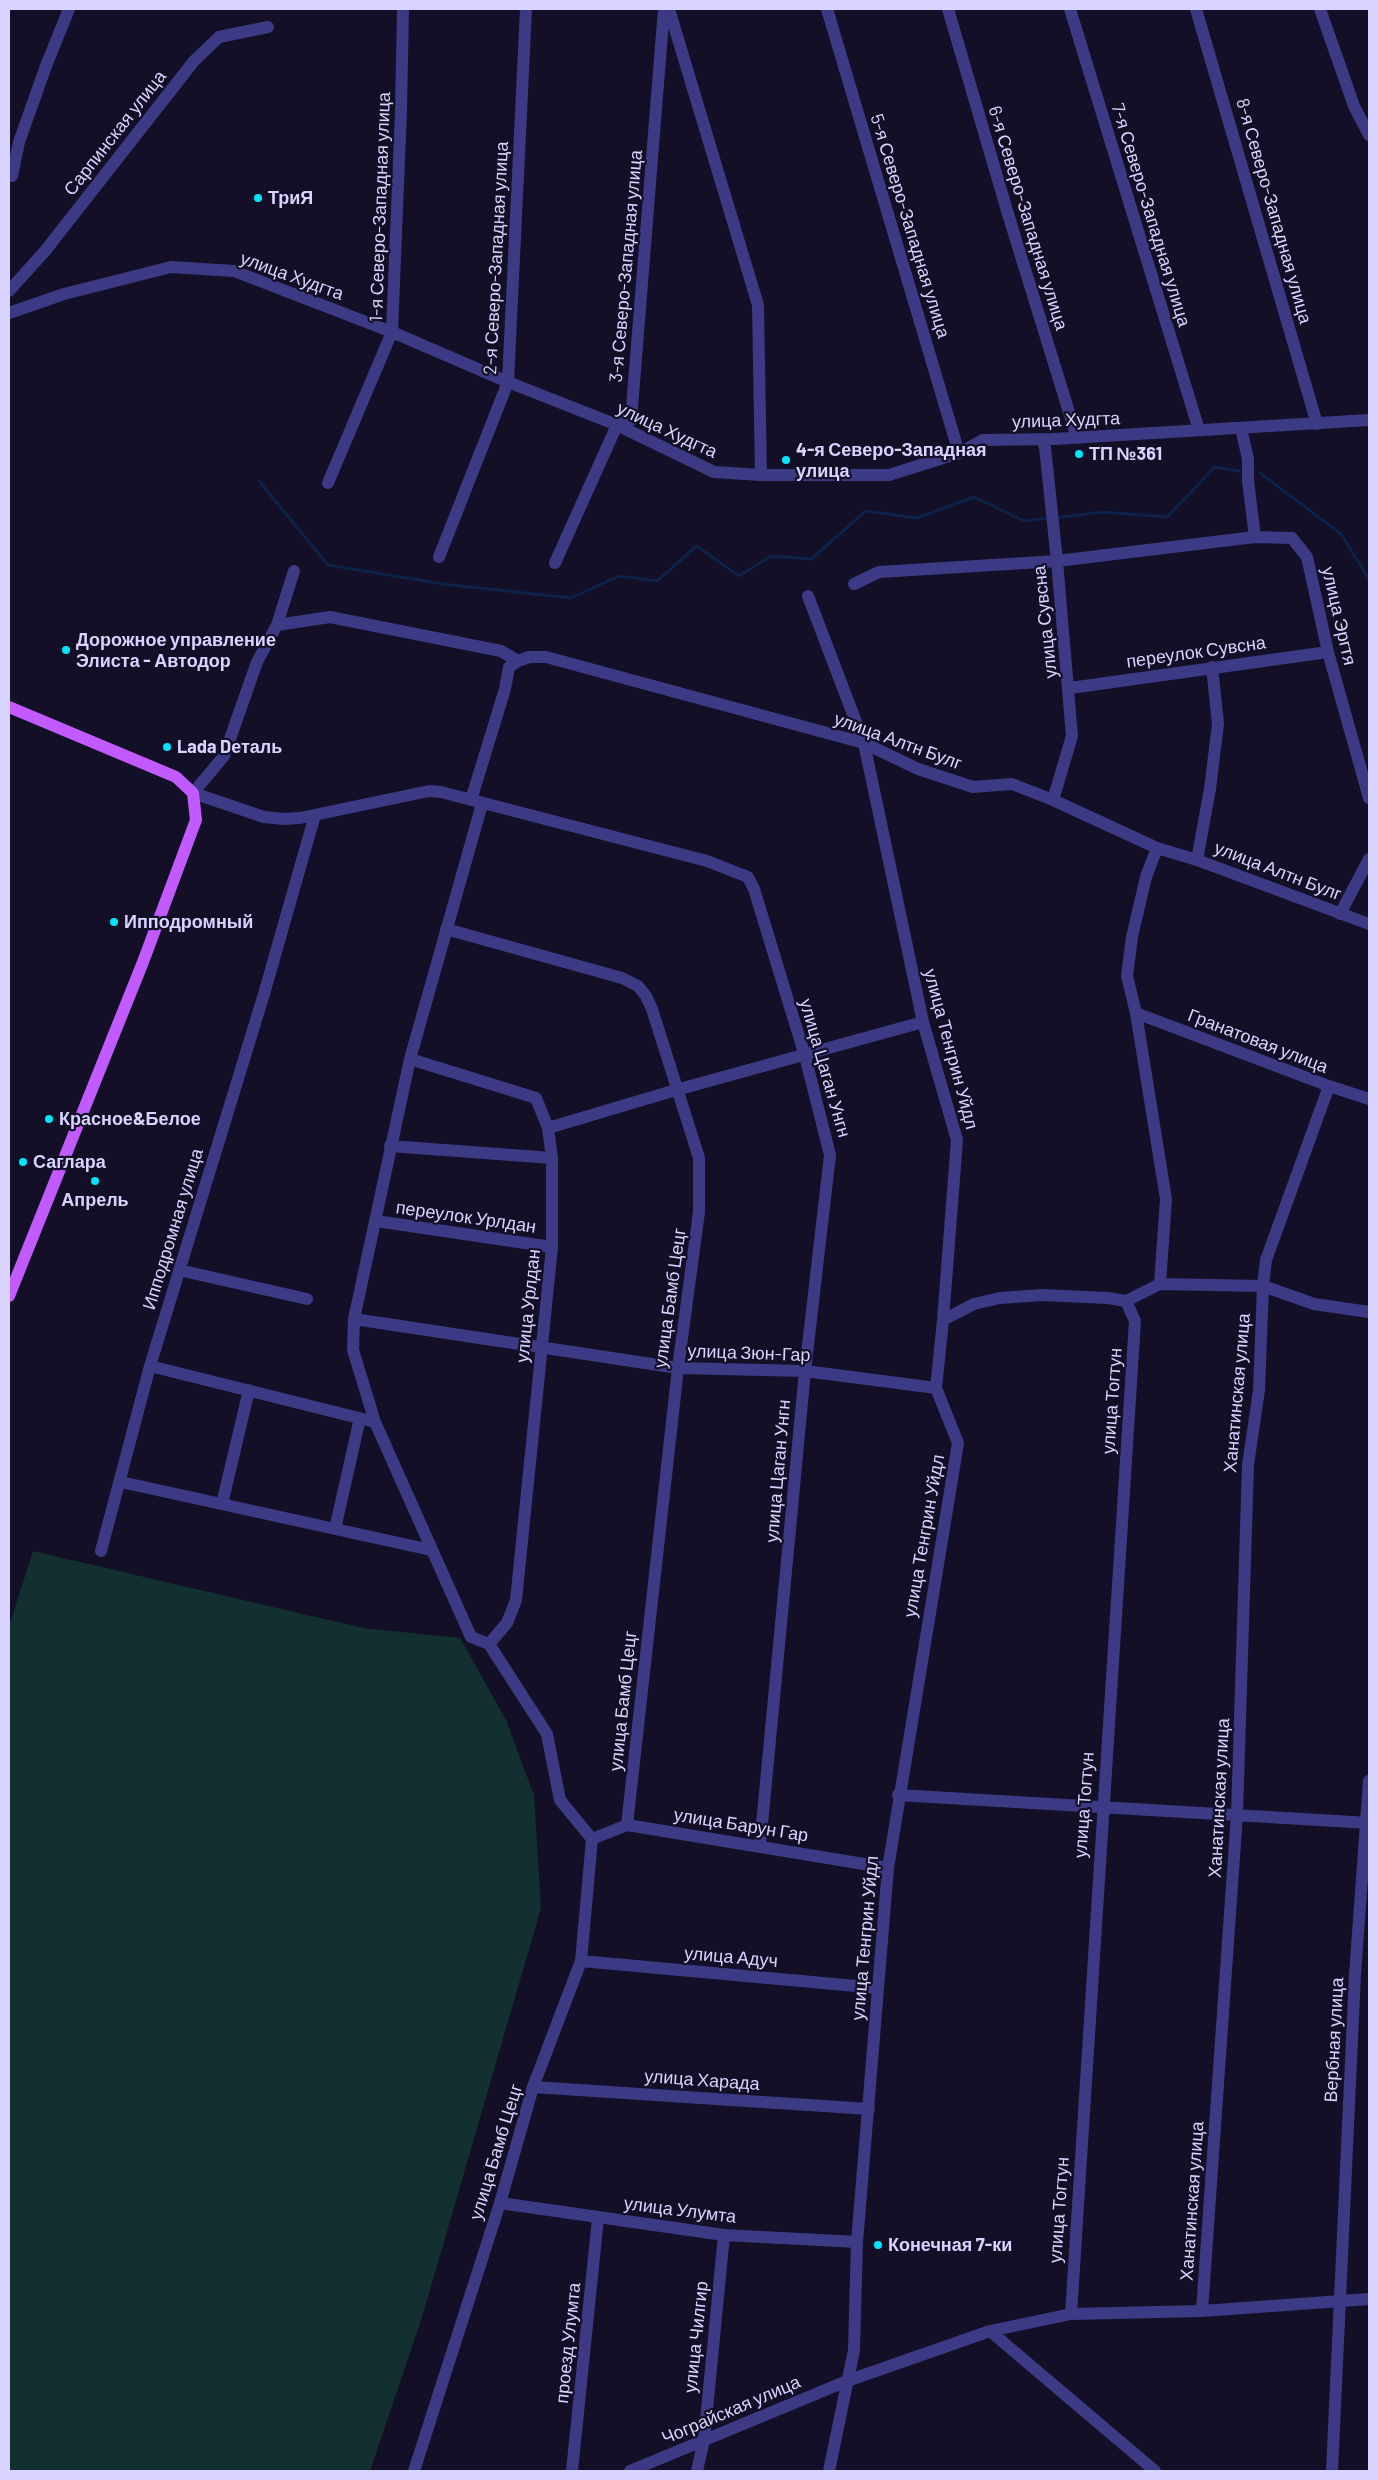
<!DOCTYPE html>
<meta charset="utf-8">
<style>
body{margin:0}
#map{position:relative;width:1378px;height:2480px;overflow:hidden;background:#130f26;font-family:Barlow,sans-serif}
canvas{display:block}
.frame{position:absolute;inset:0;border:10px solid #d9d4ff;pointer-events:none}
</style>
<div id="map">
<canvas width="1378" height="2480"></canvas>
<div class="frame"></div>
</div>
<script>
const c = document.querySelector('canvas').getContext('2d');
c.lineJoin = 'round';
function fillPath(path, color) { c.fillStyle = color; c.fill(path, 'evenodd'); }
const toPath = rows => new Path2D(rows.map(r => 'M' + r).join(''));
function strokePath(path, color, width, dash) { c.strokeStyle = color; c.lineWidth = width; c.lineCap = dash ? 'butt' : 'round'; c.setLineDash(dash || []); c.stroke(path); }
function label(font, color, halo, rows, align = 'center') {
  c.font = font + ' Barlow,sans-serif'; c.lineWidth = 4.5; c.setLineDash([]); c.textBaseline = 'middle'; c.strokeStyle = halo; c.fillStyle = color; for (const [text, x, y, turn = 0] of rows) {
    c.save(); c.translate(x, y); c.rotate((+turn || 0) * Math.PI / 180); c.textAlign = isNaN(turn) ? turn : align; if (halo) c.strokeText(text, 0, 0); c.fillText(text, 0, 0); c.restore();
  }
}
fillPath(toPath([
 [33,1551,363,1628,460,1638,506,1720,534,1795,541,1908,423,2314,370,2471,9,2471,9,1626]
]), '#12302f');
strokePath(toPath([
 [1260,473,1341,534,1369,579],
 [259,481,328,565,443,584,571,598,619,576,657,581,697,546,739,576,771,556,811,559,866,511,917,518,974,497,1024,521,1048,518],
 [1055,518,1102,512,1167,517,1215,467,1239,471]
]), '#0c2248', 3);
strokePath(toPath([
 [669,9,758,305,761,475],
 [827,9,959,453],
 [948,9,1008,214,1077,438],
 [1070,9,1199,430],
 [1196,9,1317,424],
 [1320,9,1354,106,1369,135],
 [12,176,19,142,46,66,69,9],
 [9,291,45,251,194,61,219,37,268,27],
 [9,313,64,294,171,267,234,271,392,332,508,382,617,425,714,472,761,475,889,475,959,453,983,440,1054,439,1369,420],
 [1241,428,1248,459,1248,481,1255,537],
 [1042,439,1045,447,1057,561,1072,736,1053,800],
 [328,483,392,332,401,111,403,9],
 [439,557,508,382,526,9],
 [555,563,617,425,631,420,664,9],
 [854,584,879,572,1057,561,1255,537,1292,538,1307,557,1328,652,1369,798],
 [808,596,864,743,923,1022,957,1140,943,1320,936,1388,958,1443,888,1868,857,2242,854,2350,829,2471],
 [277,625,294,571],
 [518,661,501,651,330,617,277,625,257,662,224,756,193,793,264,817,283,819,300,818,429,791,441,792,707,861,748,877,754,889,805,1056,830,1155,805,1371,760,1845],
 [1070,688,1328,652],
 [471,800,505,689,509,667,518,661,529,657,546,657,864,743,918,769,973,787,1012,784,1053,800,1157,848,1197,860,1369,924],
 [482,804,410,1059,354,1319,353,1350,375,1422,471,1637,489,1644,547,1734,560,1800,592,1839],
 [1157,848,1146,877,1132,937,1127,976,1136,1013,1166,1199,1160,1284],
 [1197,860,1210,789,1218,724,1212,667],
 [1340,914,1369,859],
 [446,929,622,978,638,986,646,996,652,1009,699,1158,699,1212,678,1368,627,1825],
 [1136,1013,1329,1086,1369,1099],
 [410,1059,536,1098,548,1128,552,1158,552,1247,516,1600,507,1623,489,1644],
 [548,1128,676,1090,923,1022],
 [390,1146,552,1158],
 [376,1221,552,1247],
 [179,1270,307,1299],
 [354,1319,678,1368,805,1371,936,1388],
 [943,1320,974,1304,1000,1298,1042,1295,1108,1298,1126,1301,1160,1284,1263,1286,1314,1304,1369,1312],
 [150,1366,375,1422],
 [121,1482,431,1550],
 [222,1504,249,1390],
 [335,1529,360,1418],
 [101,1551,150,1366,264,994,315,815],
 [898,1795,1369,1823],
 [592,1839,627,1825,888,1868],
 [581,1961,878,1988],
 [533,2087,869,2109],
 [500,2203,724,2235,857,2242],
 [1202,2311,1237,1814,1248,1465,1259,1390,1263,1286,1266,1260,1329,1086],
 [1071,2314,1135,1321,1126,1301],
 [990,2331,1155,2471],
 [414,2471,500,2203,533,2087,581,1961,592,1839],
 [572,2471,598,2218],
 [630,2471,847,2381,990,2331,1071,2314,1202,2311,1369,2299],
 [697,2471,704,2440,724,2235],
 [1332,2471,1355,1975,1369,1781]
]), '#3d3a85', 12);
strokePath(toPath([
 [9,707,176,777,193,793,196,820,143,962,9,1296]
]), '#c25bff', 12);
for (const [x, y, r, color] of [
 [258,198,5,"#00e5ff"],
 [1079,454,5,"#00e5ff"],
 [786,460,5,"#00e5ff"],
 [66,650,5,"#00e5ff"],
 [167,747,5,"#00e5ff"],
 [114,922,5,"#00e5ff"],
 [49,1119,5,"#00e5ff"],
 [23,1162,5,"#00e5ff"],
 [95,1181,5,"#00e5ff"],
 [878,2245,5,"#00e5ff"]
]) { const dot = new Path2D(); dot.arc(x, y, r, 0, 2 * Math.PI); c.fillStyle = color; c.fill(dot); strokePath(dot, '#130f26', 2); }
label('18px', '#d9d4ff', '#130f26', [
 ["Сарпинская улица",115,133,-52],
 ["1-я Северо-Западная улица",380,207,-88],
 ["8-я Северо-Западная улица",1274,211,74],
 ["7-я Северо-Западная улица",1151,215,73],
 ["6-я Северо-Западная улица",1028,218,73],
 ["5-я Северо-Западная улица",910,226,73],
 ["2-я Северо-Западная улица",496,258,-87],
 ["3-я Северо-Западная улица",626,266,-85],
 ["улица Худгта",292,276,20],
 ["улица Худгта",1066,420,-2],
 ["улица Худгта",667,430,25],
 ["улица Эргтя",1339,616,77],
 ["улица Сувсна",1045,622,-96],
 ["переулок Сувсна",1196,652,-8],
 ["улица Алтн Булг",898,741,20],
 ["улица Алтн Булг",1278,871,21],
 ["Гранатовая улица",1258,1041,21],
 ["улица Тенгрин Уйдл",951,1049,75],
 ["улица Цаган Унгн",825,1068,74],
 ["переулок Урлдан",466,1217,8],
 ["Ипподромная улица",173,1229,-73],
 ["улица Бамб Цецг",670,1298,-82],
 ["улица Урлдан",528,1306,-84],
 ["улица Зюн-Гар",749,1353,2],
 ["Ханатинская улица",1237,1393,-85],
 ["улица Тогтун",1112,1401,-86],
 ["улица Цаган Унгн",778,1471,-85],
 ["улица Тенгрин Уйдл",924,1536,-80],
 ["улица Бамб Цецг",623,1701,-84],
 ["Ханатинская улица",1219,1798,-87],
 ["улица Тогтун",1084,1805,-86],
 ["улица Барун Гар",741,1825,9],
 ["улица Тенгрин Уйдл",865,1938,-85],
 ["улица Адуч",731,1957,5],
 ["Вербная улица",1334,2040,-87],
 ["улица Харада",702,2080,4],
 ["улица Бамб Цецг",496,2152,-73],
 ["Ханатинская улица",1192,2201,-86],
 ["улица Улумта",680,2210,7],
 ["улица Тогтун",1059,2210,-86],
 ["улица Чилгир",696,2337,-84],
 ["проезд Улумта",568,2343,-84],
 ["Чограйская улица",731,2410,-23]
]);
label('bold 18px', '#d9d4ff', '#130f26', [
 ["ТриЯ",268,198],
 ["4-я Северо-Западная",796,450],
 ["улица",796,471],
 ["ТП №361",1089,454],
 ["Дорожное управление",76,640],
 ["Элиста - Автодор",76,661],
 ["Lada Dеталь",177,747],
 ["Ипподромный",124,922],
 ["Красное&Белое",59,1119],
 ["Саглара",33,1162],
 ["Апрель",95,1200,"center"],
 ["Конечная 7-ки",888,2245]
], 'left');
</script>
